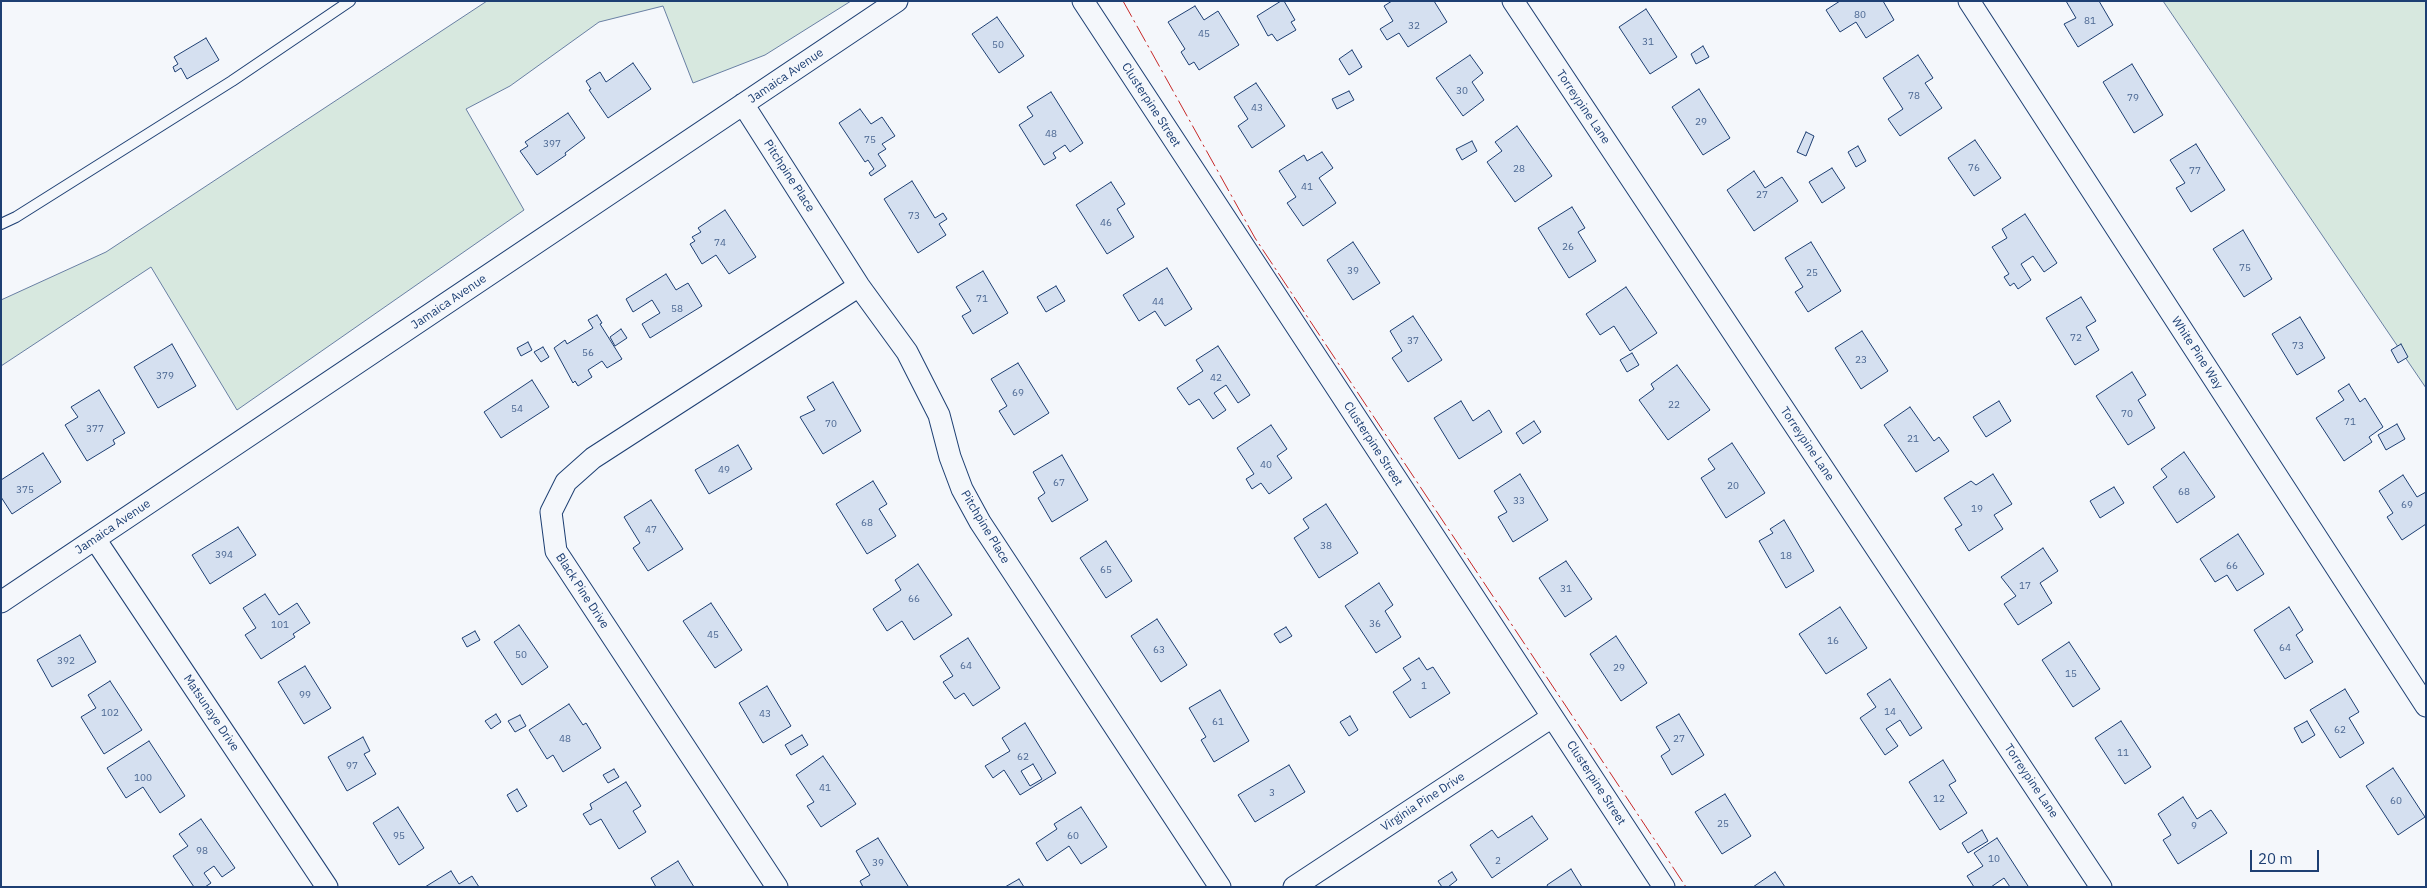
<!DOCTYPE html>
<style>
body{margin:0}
#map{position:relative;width:2427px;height:888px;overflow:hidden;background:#f4f7fb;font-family:"IBM Plex Sans",sans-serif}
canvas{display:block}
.frame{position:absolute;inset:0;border:2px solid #1d3f73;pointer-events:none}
.scale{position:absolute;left:2250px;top:850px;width:69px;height:22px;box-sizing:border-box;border:2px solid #1d3f73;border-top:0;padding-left:6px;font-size:15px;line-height:18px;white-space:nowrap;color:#1d3f73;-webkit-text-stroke:4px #f4f7fb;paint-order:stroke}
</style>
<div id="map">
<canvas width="2427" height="888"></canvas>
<div class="frame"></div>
<div class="scale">20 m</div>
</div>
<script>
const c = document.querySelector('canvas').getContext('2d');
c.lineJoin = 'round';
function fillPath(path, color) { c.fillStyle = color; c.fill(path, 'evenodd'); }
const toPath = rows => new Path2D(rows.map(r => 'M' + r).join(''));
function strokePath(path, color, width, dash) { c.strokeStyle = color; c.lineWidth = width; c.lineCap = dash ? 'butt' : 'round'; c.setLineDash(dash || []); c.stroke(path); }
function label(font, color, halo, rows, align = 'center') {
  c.font = font + ' "IBM Plex Sans",sans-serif'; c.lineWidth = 4; c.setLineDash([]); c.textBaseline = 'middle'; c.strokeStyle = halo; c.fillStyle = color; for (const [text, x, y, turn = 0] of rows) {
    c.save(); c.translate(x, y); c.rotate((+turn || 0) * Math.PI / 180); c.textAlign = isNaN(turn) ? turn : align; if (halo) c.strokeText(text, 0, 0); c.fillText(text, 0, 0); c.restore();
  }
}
const green = toPath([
 [487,1,851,1,765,55,693,83,663,6,599,22,510,86,466,109,524,210,237,410,151,267,1,366,1,300,106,252,487,1],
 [2163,1,2426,1,2426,388,2163,1]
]);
fillPath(green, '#d7e8df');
strokePath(green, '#687fa3', 1);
const building = toPath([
 [1281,1,1284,1,1295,20,1291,22,1296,30,1277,41,1272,34,1268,36,1257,16,1281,1],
 [1392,1,1434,1,1447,22,1408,47,1399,33,1387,40,1380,29,1393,21,1384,6,1392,1],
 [1840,1,1883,1,1894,20,1866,38,1856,22,1840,32,1826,10,1840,1],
 [2066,1,2099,1,2113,25,2078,47,2064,24,2076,18,2066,1],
 [1195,6,1204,20,1218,11,1239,45,1199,70,1194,62,1189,65,1181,52,1185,49,1168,22,1195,6],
 [1646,9,1677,57,1650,74,1619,27,1646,9],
 [997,17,1024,56,999,73,972,34,997,17],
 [206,38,219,60,187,79,181,68,175,72,173,67,178,64,174,57,206,38],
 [1703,46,1709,57,1696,64,1691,54,1703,46],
 [1352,50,1362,67,1349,75,1339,59,1352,50],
 [1470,55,1483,73,1472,82,1484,100,1463,116,1436,78,1470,55],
 [1918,55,1933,78,1925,83,1942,108,1900,136,1888,119,1903,109,1883,78,1918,55],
 [633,63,651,89,608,118,589,90,591,89,586,81,600,72,606,82,633,63],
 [2132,64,2163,115,2134,133,2103,82,2132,64],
 [1256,83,1285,126,1252,148,1238,126,1248,119,1234,97,1256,83],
 [1699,89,1730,138,1703,155,1672,107,1699,89],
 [1349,91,1354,100,1337,109,1332,99,1349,91],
 [1051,92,1083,143,1070,152,1065,145,1053,153,1056,158,1044,165,1019,125,1033,116,1027,107,1051,92],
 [860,109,871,124,882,117,895,136,882,144,886,149,878,154,886,166,871,176,869,173,874,169,868,160,865,162,839,123,860,109],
 [568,113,585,138,565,153,566,155,537,175,520,151,528,146,525,142,568,113],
 [1517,126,1552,176,1515,202,1487,162,1502,151,1495,142,1517,126],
 [1806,132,1814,136,1806,156,1797,152,1806,132],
 [1975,140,2001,178,1974,196,1948,158,1975,140],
 [1472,141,1477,151,1462,160,1456,149,1472,141],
 [2196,144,2225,190,2191,212,2176,188,2185,183,2170,160,2196,144],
 [1858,146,1866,161,1856,167,1848,152,1858,146],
 [1322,152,1333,168,1319,178,1336,203,1303,226,1287,203,1296,197,1279,171,1304,155,1307,161,1322,152],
 [1832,168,1845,188,1822,203,1809,182,1832,168],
 [1754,171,1765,188,1782,177,1798,201,1754,231,1727,190,1754,171],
 [912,181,935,218,943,213,947,219,939,224,946,235,918,253,884,199,912,181],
 [1111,182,1125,204,1117,209,1134,237,1107,254,1076,205,1111,182],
 [1572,207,1585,228,1578,232,1596,261,1569,278,1538,228,1572,207],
 [725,210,756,257,729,274,716,255,702,264,690,244,695,241,692,237,701,232,698,228,725,210],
 [2025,214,2057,263,2044,272,2033,256,2021,264,2031,280,2018,289,2014,283,2010,286,2004,277,2009,274,1992,247,2007,238,2002,229,2025,214],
 [2243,230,2272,279,2244,297,2213,249,2243,230],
 [1353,242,1380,283,1353,300,1327,260,1353,242],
 [1811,242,1841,291,1808,312,1795,292,1803,287,1785,258,1811,242],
 [1167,268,1192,309,1165,326,1155,311,1139,321,1123,295,1167,268],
 [983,271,1008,313,973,334,962,316,971,311,956,287,983,271],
 [666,274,676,290,688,283,702,306,650,338,642,324,660,313,652,300,633,312,626,299,666,274],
 [1056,286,1065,301,1046,312,1037,297,1056,286],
 [1626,287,1657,333,1630,351,1614,326,1600,335,1586,314,1626,287],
 [2081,297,2096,321,2086,327,2099,350,2075,365,2046,318,2081,297],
 [597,315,602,323,600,324,622,359,607,368,602,361,588,370,592,377,578,386,575,381,573,383,554,348,565,340,567,344,593,328,588,320,597,315],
 [1413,316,1442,360,1408,382,1392,358,1402,351,1390,331,1413,316],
 [2300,317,2325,358,2297,375,2272,334,2300,317],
 [621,329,627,338,615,346,610,337,621,329],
 [1862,331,1888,371,1861,389,1835,348,1862,331],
 [528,342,532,350,521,356,517,348,528,342],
 [172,344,196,386,158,408,134,367,172,344],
 [2401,344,2408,357,2398,363,2391,350,2401,344],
 [1218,346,1250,395,1238,403,1226,385,1214,393,1226,410,1213,419,1199,399,1189,405,1177,388,1203,371,1196,360,1218,346],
 [543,347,549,357,541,362,534,352,543,347],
 [1632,353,1639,365,1627,372,1620,360,1632,353],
 [1018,363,1049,413,1014,435,999,411,1007,406,991,379,1018,363],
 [1677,365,1710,410,1668,440,1639,400,1654,389,1651,384,1677,365],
 [2132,372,2146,395,2138,400,2155,428,2128,445,2096,396,2132,372],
 [532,380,549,407,501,438,484,412,532,380],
 [833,382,861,431,823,454,800,417,815,410,807,397,833,382],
 [2349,384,2360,402,2365,398,2383,427,2369,437,2372,442,2344,461,2316,418,2344,400,2338,391,2349,384],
 [99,390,125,433,113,440,115,444,87,461,65,425,78,417,71,407,99,390],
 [1461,401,1473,421,1489,410,1502,432,1459,459,1434,418,1461,401],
 [1999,401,2011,421,1986,437,1973,417,1999,401],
 [1910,407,1934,441,1939,437,1949,451,1916,472,1884,425,1910,407],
 [1534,421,1541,432,1523,444,1516,433,1534,421],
 [2397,424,2405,439,2386,450,2378,435,2397,424],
 [1271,425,1287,449,1277,456,1292,478,1269,494,1261,483,1252,489,1246,479,1254,474,1237,448,1271,425],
 [1732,443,1765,493,1726,518,1701,478,1715,469,1708,459,1732,443],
 [738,445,752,469,709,494,695,470,738,445],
 [2184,452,2215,497,2177,523,2153,487,2167,477,2161,469,2184,452],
 [43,453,61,482,12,514,1,497,1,480,43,453],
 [1062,455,1088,500,1052,522,1038,498,1045,493,1033,472,1062,455],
 [1520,474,1548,520,1513,542,1498,517,1507,512,1494,491,1520,474],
 [1993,474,2012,504,1994,515,2003,529,1969,551,1955,529,1962,525,1944,498,1971,481,1976,485,1993,474],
 [2403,475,2417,497,2426,492,2426,524,2402,540,2387,517,2393,513,2379,491,2403,475],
 [873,481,887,504,879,509,896,536,867,554,836,504,873,481],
 [2114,487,2124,503,2100,518,2090,501,2114,487],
 [651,500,683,549,648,571,633,548,640,543,624,517,651,500],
 [1326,504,1358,553,1319,578,1294,538,1309,528,1303,519,1326,504],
 [1784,520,1814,571,1786,588,1759,541,1773,533,1770,529,1784,520],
 [238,527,256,555,210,584,192,555,238,527],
 [2238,534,2264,574,2237,591,2227,575,2215,582,2200,559,2238,534],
 [1106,541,1132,581,1106,598,1080,558,1106,541],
 [2043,548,2058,571,2040,583,2052,603,2018,625,2004,604,2016,596,2001,577,2043,548],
 [1566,561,1592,599,1565,617,1539,578,1566,561],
 [918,564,952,615,914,640,902,621,887,631,873,609,901,590,895,580,918,564],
 [1379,583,1393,605,1385,611,1401,637,1376,653,1345,606,1379,583],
 [265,594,279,615,297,603,310,623,293,634,295,637,261,659,245,635,256,628,243,608,265,594],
 [711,603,742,650,715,668,683,621,711,603],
 [1840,607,1867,648,1826,674,1799,634,1840,607],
 [2289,607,2303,630,2296,635,2313,662,2285,679,2254,630,2289,607],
 [1157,619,1187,665,1161,682,1131,636,1157,619],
 [519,625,548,667,522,685,494,642,519,625],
 [1286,627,1292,636,1280,643,1274,634,1286,627],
 [475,631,480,640,467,647,462,638,475,631],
 [80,635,96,662,52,687,37,660,80,635],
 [1616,636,1647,683,1621,701,1590,654,1616,636],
 [968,638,1000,688,973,706,964,693,955,699,943,682,953,676,940,656,968,638],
 [2069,642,2100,689,2073,707,2042,660,2069,642],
 [1419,658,1427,670,1433,667,1450,693,1410,718,1393,692,1411,680,1403,668,1419,658],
 [305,666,331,708,304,724,278,682,305,666],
 [1890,679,1922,728,1910,736,1900,720,1886,729,1898,746,1885,755,1860,718,1876,707,1867,694,1890,679],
 [110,681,142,730,104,754,81,717,96,708,88,695,110,681],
 [767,686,791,726,763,743,739,703,767,686],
 [2345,689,2359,712,2349,718,2364,743,2340,758,2310,710,2345,689],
 [1220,690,1249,741,1214,762,1201,740,1206,737,1189,708,1220,690],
 [569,704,583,725,586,723,601,748,563,772,553,755,547,759,529,730,569,704],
 [496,714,501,722,491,729,485,721,496,714],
 [1679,714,1704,755,1672,775,1661,756,1670,750,1656,727,1679,714],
 [520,715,526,726,515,732,508,721,520,715],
 [1350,716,1358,730,1349,736,1340,722,1350,716],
 [2121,721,2151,767,2125,784,2095,738,2121,721],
 [2307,721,2315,735,2302,743,2294,728,2307,721],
 [1025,723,1056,773,1020,795,1004,770,993,778,985,766,1010,751,1002,738,1025,723],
 [1033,764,1042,779,1030,786,1021,771,1033,764],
 [802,735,808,745,791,755,785,745,802,735],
 [363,737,370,751,364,754,376,774,347,791,328,757,363,737],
 [149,741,185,796,160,813,143,787,126,798,107,768,149,741],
 [823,756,856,804,821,827,807,806,814,802,796,775,823,756],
 [1943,760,1956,781,1949,785,1967,813,1940,830,1909,782,1943,760],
 [1289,765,1305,792,1255,822,1238,795,1289,765],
 [2393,768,2425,817,2398,835,2366,786,2393,768],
 [614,769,619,777,608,783,603,775,614,769],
 [626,782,641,806,633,811,646,832,619,849,601,819,590,825,583,814,592,809,590,804,626,782],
 [517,789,527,806,517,812,507,795,517,789],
 [1725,794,1751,836,1722,854,1695,812,1725,794],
 [2183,797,2197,819,2211,810,2227,833,2178,864,2163,840,2171,835,2158,814,2183,797],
 [398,807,424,848,399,865,373,823,398,807],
 [1081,807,1107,847,1081,864,1069,846,1047,861,1036,843,1057,829,1054,824,1081,807],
 [1532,816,1548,839,1492,878,1470,845,1492,830,1498,838,1532,816],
 [201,819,235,868,222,877,214,866,204,873,211,883,205,887,194,887,173,856,188,846,179,834,201,819],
 [1982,830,1988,841,1968,853,1962,843,1982,830],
 [878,838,908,886,906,887,863,887,860,881,870,875,856,851,878,838],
 [1997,838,2028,886,2026,887,2010,887,2004,878,1991,887,1974,887,1967,876,1983,866,1974,853,1997,838],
 [678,861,694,887,656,887,651,878,678,861],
 [1571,869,1582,887,1548,887,1547,885,1571,869],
 [451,871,459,884,472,876,479,887,425,887,451,871],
 [1452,872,1457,880,1448,887,1442,887,1438,881,1452,872],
 [1775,872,1785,887,1753,887,1775,872],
 [1019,879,1024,887,1005,887,1019,879]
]);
fillPath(building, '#d5e0f0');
strokePath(building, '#1d3f73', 1);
const lane = toPath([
 [1,224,16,217,232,81,350,1]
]);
const street = toPath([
 [1083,1,1664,887],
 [1513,1,2101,887],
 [1969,1,2426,706],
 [743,104,859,286,907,352,939,415,950,457,962,489,980,522,1220,887],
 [95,539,327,887],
 [1,602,897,1],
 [777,887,556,551,551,512,566,482,593,458,859,286],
 [1294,887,1552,717]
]);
strokePath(lane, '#1d3f73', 12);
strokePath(street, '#1d3f73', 23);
strokePath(lane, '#f4f7fb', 10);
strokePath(street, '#f4f7fb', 21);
strokePath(toPath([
 [1123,1,1255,238,1686,887]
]), '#c62828', 1, [18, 4, 2.5, 4]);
label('10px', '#4b6792', null, [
 ["80",1860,15],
 ["81",2090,21],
 ["32",1414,26],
 ["45",1204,34],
 ["31",1648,42],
 ["50",998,45],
 ["30",1462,91],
 ["78",1914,96],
 ["79",2133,98],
 ["43",1257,108],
 ["29",1701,122],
 ["48",1051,134],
 ["75",870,140],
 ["397",552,144],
 ["76",1974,168],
 ["28",1519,169],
 ["77",2195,171],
 ["41",1307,187],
 ["27",1762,195],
 ["73",914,216],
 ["46",1106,223],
 ["74",720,243],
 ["26",1568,247],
 ["75",2245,268],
 ["39",1353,271],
 ["25",1812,273],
 ["71",982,299],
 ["44",1158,302],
 ["58",677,309],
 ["72",2076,338],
 ["37",1413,341],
 ["73",2298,346],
 ["56",588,353],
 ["23",1861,360],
 ["379",165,376],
 ["42",1216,378],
 ["69",1018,393],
 ["22",1674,405],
 ["54",517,409],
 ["70",2127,414],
 ["71",2350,422],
 ["70",831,424],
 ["377",95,429],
 ["21",1913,439],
 ["40",1266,465],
 ["49",724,470],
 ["67",1059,483],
 ["20",1733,486],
 ["375",25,490],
 ["68",2184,492],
 ["33",1519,501],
 ["69",2407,505],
 ["19",1977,509],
 ["68",867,523],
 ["47",651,530],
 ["38",1326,546],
 ["394",224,555],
 ["18",1786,556],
 ["66",2232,566],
 ["65",1106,570],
 ["17",2025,586],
 ["31",1566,589],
 ["66",914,599],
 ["36",1375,624],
 ["101",280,625],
 ["45",713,635],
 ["16",1833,641],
 ["64",2285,648],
 ["63",1159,650],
 ["50",521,655],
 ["392",66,661],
 ["64",966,666],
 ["29",1619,668],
 ["15",2071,674],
 ["1",1424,686],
 ["99",305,695],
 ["14",1890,712],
 ["102",110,713],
 ["43",765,714],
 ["61",1218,722],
 ["62",2340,730],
 ["48",565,739],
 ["27",1679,739],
 ["11",2123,753],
 ["62",1023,757],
 ["97",352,766],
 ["100",143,778],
 ["41",825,788],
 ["3",1272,793],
 ["12",1939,799],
 ["60",2396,801],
 ["25",1723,824],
 ["9",2194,826],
 ["95",399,836],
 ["60",1073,836],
 ["98",202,851],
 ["10",1994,859],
 ["2",1498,861],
 ["39",878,863]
]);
label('12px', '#1d3f73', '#f4f7fb', [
 ["Jamaica Avenue",786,76,-34],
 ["Clusterpine Street",1151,105,57],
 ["Torreypine Lane",1583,107,56],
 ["Pitchpine Place",789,176,57],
 ["Jamaica Avenue",449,302,-34],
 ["White Pine Way",2197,353,57],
 ["Clusterpine Street",1373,444,57],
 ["Torreypine Lane",1807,444,56],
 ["Jamaica Avenue",113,527,-34],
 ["Pitchpine Place",985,527,59],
 ["Black Pine Drive",582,591,57],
 ["Matsunaye Drive",211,713,56],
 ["Torreypine Lane",2031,781,56],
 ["Clusterpine Street",1596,783,57],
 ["Virginia Pine Drive",1423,802,-33]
]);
</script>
